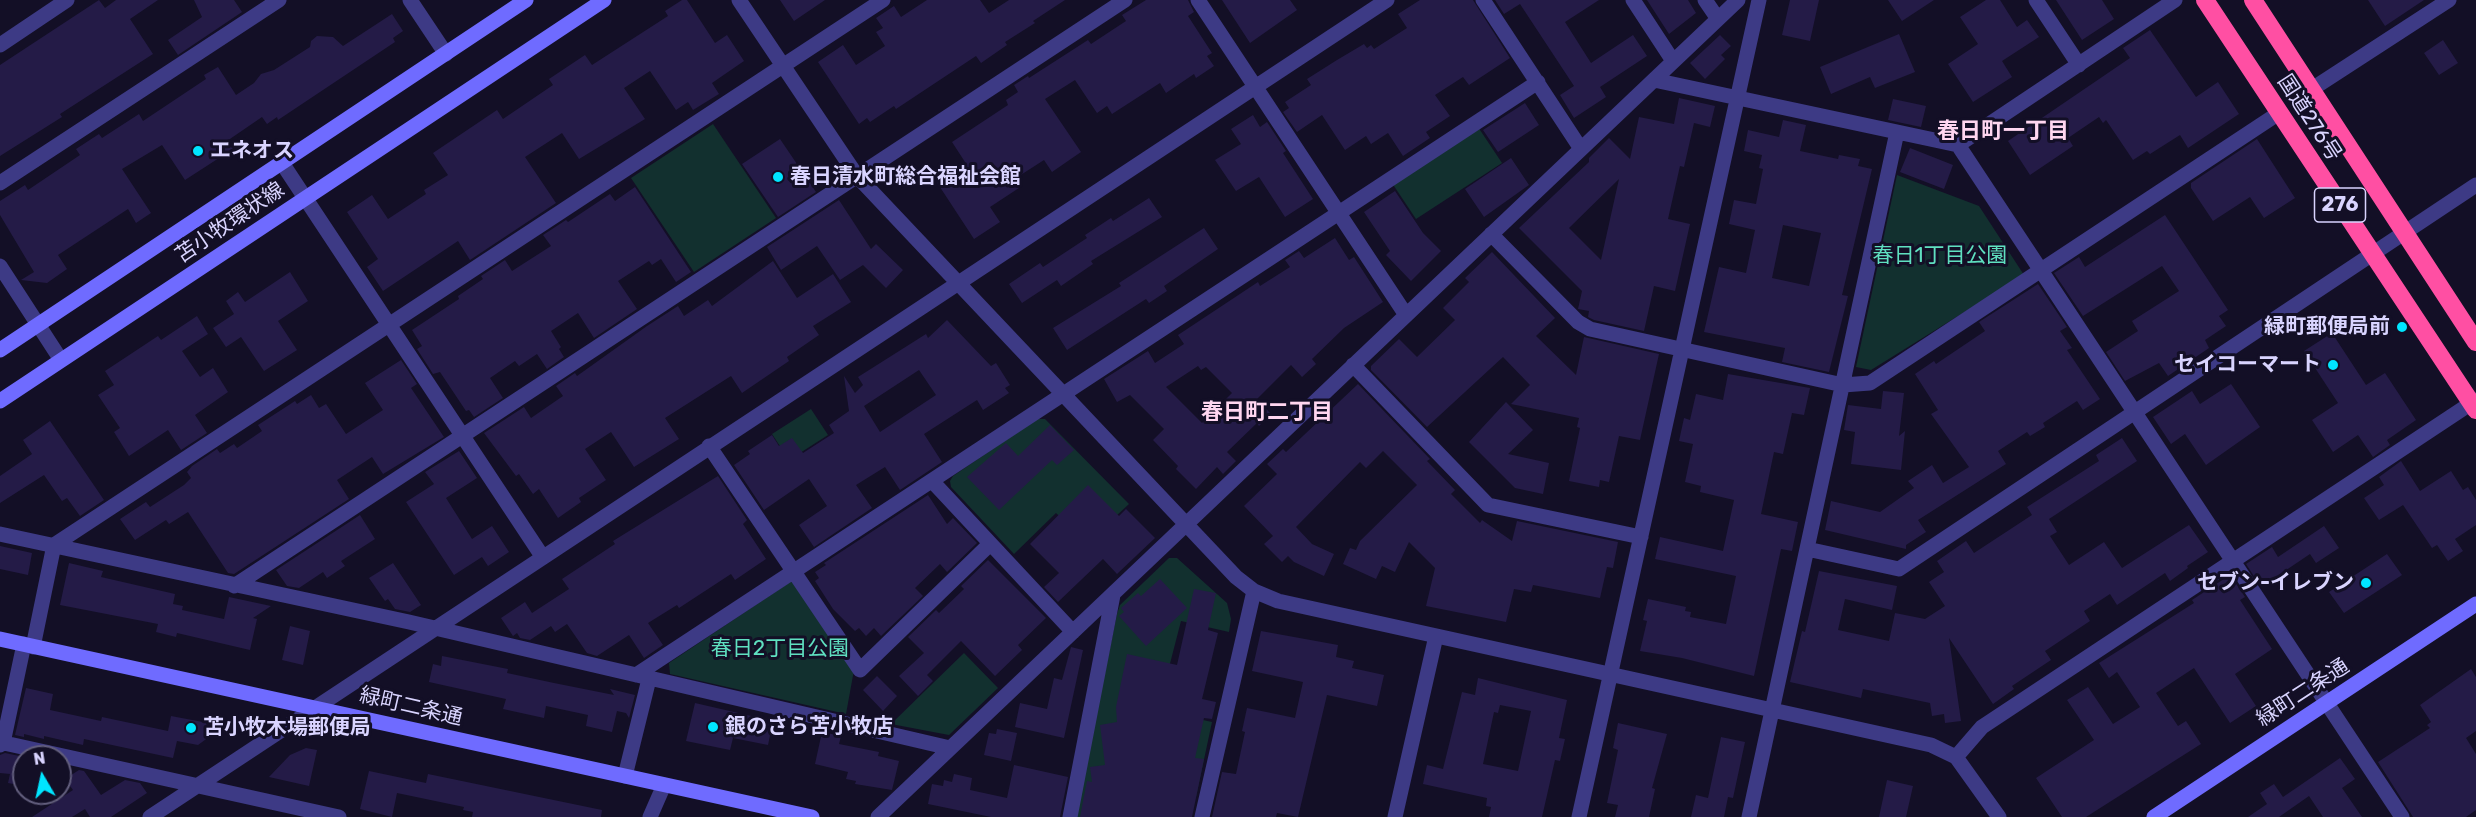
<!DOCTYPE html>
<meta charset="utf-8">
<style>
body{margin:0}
#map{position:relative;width:2476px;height:817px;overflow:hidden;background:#130f26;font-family:Rubik,sans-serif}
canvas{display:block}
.north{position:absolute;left:12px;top:745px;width:60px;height:60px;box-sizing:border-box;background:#130f26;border:2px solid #625e7d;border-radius:50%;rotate:351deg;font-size:16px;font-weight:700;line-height:24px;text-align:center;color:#d9d4ff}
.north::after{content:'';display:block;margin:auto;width:21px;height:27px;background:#00e5ff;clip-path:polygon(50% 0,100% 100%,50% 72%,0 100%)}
</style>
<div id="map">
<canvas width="2476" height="817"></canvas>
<div class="north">N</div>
</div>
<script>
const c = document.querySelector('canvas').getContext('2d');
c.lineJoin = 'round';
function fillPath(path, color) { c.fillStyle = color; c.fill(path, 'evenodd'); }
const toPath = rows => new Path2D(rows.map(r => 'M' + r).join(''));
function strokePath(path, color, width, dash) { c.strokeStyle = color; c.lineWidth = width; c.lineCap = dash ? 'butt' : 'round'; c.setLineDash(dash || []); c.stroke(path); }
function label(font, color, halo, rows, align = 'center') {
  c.font = font + ' Rubik,"Noto Sans JP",sans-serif'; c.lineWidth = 6; c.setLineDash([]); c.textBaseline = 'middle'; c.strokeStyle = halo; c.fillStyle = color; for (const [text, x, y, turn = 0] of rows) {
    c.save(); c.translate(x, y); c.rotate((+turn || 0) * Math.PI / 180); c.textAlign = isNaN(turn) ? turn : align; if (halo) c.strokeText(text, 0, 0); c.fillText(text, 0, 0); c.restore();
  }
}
fillPath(toPath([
 [713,124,776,218,694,272,631,178],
 [1478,127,1502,163,1416,219,1392,183],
 [1897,175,1979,206,2024,275,1871,370,1856,367],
 [811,409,828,435,789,460,772,434],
 [1037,419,1045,419,1129,504,1087,543,1056,513,1014,554,951,487,950,481,953,476],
 [1169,558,1177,558,1227,603,1231,619,1229,632,1181,621,1158,710,1212,722,1196,797,1147,817,1075,817,1117,614,1120,605],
 [793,580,854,670,846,714,670,674,669,663],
 [964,653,998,688,949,735,891,724]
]), '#12302f');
fillPath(toPath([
 [99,0,105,8,116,0,158,0,130,19,153,54,60,114,62,117,0,156,0,65],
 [194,0,234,0,242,12,178,55,168,40,202,17],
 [682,0,687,0,715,43,727,35,744,61,712,83,719,94,693,110,688,102,676,110,650,71,624,88,645,119,579,159,562,133,525,157,556,203,470,260,458,241,383,291,367,267,378,259,347,212,372,195,388,219,426,194,424,190,448,175,433,153,497,110,503,119,553,85,549,79,585,55,592,65,668,16,665,11],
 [780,0,825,0,794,21],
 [927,0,980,0,989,13,1009,0,1065,0,1033,21,1035,23,1005,42,1007,45,981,63,976,56,896,109,894,106,870,122,867,118,859,124,818,62,843,45,856,65,885,46,876,32,883,28,876,18,894,6,901,17],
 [1146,0,1188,0,1194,12,1188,16,1212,53,1207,56,1214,66,1196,78,1194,74,1166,93,1160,83,1112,114,1107,106,1097,113,1075,80,1045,99,1081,152,1052,172,1044,160,1016,178,1022,186,990,207,1000,222,974,239,936,181,965,162,952,142,1008,105,1006,100,1018,92,1014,85,1028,76,1029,78,1088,40,1091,44,1126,21,1122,15],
 [1222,0,1290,0,1297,10,1250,43],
 [1420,0,1473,0,1510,58,1469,85,1463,77,1435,95,1450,116,1426,132,1430,138,1403,156,1388,133,1371,144,1366,136,1345,150,1322,115,1297,132,1283,112,1289,108,1285,102,1311,85,1307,79,1337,60,1364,44,1367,48,1371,45,1374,49,1407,28,1398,14],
 [1495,0,1599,0,1565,22,1591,63,1633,35,1647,56,1600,87,1606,97,1574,118,1560,95,1574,86,1520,4,1504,14],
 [1647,0,1688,0,1696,13,1669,34],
 [1790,0,1819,0,1810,41,1782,35],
 [1888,0,1934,0,1902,21],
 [1986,0,2000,0,2017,27,2027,20,2039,37,2002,61,2012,77,1973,102,1948,64,1978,44,1960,17],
 [2056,0,2102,0,2114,19,2082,40],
 [2368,0,2424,0,2385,26],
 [392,14,403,31,393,38,395,42,278,120,277,117,267,124,262,117,227,141,233,149,185,180,162,145,122,169,151,213,136,223,128,209,58,255,67,269,47,283,21,280,34,272,0,215,0,201,25,185,28,190,80,155,76,149,99,134,102,138,139,114,143,121,206,79,204,75,218,67,236,95,254,83,261,74,274,70,310,47,311,41,317,36,333,37,343,46],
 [2150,30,2196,97,2218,82,2239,114,2188,148,2180,135,2150,154,2147,151,2133,160,2106,120,2103,123,2099,117,2068,138,2073,146,2030,175,2008,141,2130,58,2123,48],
 [1899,34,1915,72,1875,88,1870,77,1831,94,1820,67],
 [1720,35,1731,46,1721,55,1725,59,1705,79,1690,63],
 [2443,40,2458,63,2439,75,2424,53],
 [1679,98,1715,106,1710,127,1694,123,1684,167,1680,166,1668,219,1690,224,1675,291,1654,286,1644,331,1594,320,1588,317,1589,311,1578,309,1582,291,1519,228,1589,162,1589,158,1609,138,1630,159,1639,117,1674,124],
 [1619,179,1601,260,1569,228],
 [1893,99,1926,106,1921,127,1888,120],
 [1525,103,1539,125,1498,152,1483,130],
 [1253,115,1260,127,1267,122,1286,151,1283,153,1313,199,1285,217,1259,177,1236,191,1215,160,1241,144,1231,129],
 [1783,120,1806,125,1800,151,1838,159,1839,155,1860,159,1858,166,1872,169,1842,295,1848,296,1829,372,1782,362,1785,348,1704,332,1719,267,1746,273,1755,230,1729,224,1734,200,1756,204,1763,169,1759,168,1762,155,1744,151,1748,130,1779,137],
 [1783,225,1821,233,1809,286,1772,278],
 [780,139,816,192,778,217,742,164],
 [2257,139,2295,198,2264,218,2250,197,2213,221,2191,188,2191,183],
 [1910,148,1953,165,1944,189,1900,172],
 [1511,158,1529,185,1484,217,1465,189],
 [635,187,691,272,676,282,661,259,652,265,649,261,618,281,637,309,594,338,578,313,551,331,561,347,559,349,564,357,547,369,537,354,519,366,515,361,490,378,503,398,474,417,469,410,466,411,440,372,433,374,417,349,422,346,412,330,459,299,458,296,483,279,481,276,505,260,512,271,551,246,543,235,566,220,568,222,610,194,615,201],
 [1395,191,1423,233,1441,251,1411,281,1386,255,1390,251,1364,212],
 [1149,198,1162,217,1091,261,1093,264,1061,286,1057,280,1022,303,1009,284,1040,263,1043,267,1087,238,1085,235,1111,218,1113,221],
 [839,200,871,249,876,244,903,270,886,288,863,265,840,280,817,246,781,270,767,247],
 [2165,215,2228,310,2219,316,2226,326,2205,340,2209,348,2168,376,2159,363,2125,381,2106,352,2138,331,2132,321,2179,291,2162,266,2083,316,2054,273,2079,257,2085,267],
 [1204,228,1218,249,1164,286,1167,291,1149,303,1146,299,1067,350,1053,328,1121,286,1119,283],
 [1335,238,1349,260,1354,257,1383,302,1344,328,1312,359,1316,364,1302,377,1291,365,1257,399,1271,414,1259,426,1257,423,1227,452,1236,461,1223,474,1217,467,1196,489,1176,469,1178,466,1153,440,1164,429,1130,395,1117,402,1104,379,1148,351,1155,363,1184,344,1178,335,1258,282,1260,286,1290,267,1285,260,1299,251,1304,258],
 [1198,366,1201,370,1206,367,1232,393,1202,423,1166,387],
 [1492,252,1555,318,1536,336,1576,375,1584,337,1659,354,1640,440,1619,436,1609,482,1600,480,1599,487,1569,481,1580,428,1577,427,1579,418,1511,404,1530,385,1503,357,1427,427,1371,370,1371,366,1399,339,1417,357,1455,320,1443,308,1469,282,1465,278],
 [773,261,797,298,833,274,851,302,813,326,819,335,787,357,789,361,742,393,731,376,665,418,679,439,634,467,611,432,585,449,606,480,579,498,581,502,558,518,539,489,533,494,519,474,516,476,484,433,524,407,531,418,563,396,556,386,575,373,577,376,647,326,678,306,684,316,708,300,712,306],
 [290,272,308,301,278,321,297,350,264,371,241,337,226,347,213,328,234,314,226,301,238,292,245,302],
 [2038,284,2067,327,2060,331,2072,348,2067,350,2100,399,2083,410,2077,401,2043,423,2045,427,2030,436,2027,432,1998,451,2006,464,1918,520,1926,532,1906,545,1906,549,1825,530,1831,501,1880,512,1914,488,1908,481,1932,465,1943,483,1969,467,1931,414,1938,410,1915,374,1934,361,1936,364,1985,331,1979,322],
 [197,316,208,334,182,351,200,377,213,368,228,392,195,415,207,433,181,450,168,430,129,456,114,432,120,428,98,395,114,385,105,371,158,336,161,340],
 [947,320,991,366,996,363,1010,385,1005,388,1009,393,983,410,977,400,924,434,942,462,900,490,885,467,856,485,872,508,814,547,799,525,827,506,809,479,764,510,734,465,750,454,748,451,772,435,779,446,792,438,803,453,834,433,829,425,849,411,844,376,855,393,863,385,858,377,926,334,928,338],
 [919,370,936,395,880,432,864,406],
 [2332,333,2366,385,2385,373,2416,420,2387,440,2390,445,2373,457,2358,435,2333,452,2312,420,2338,403,2304,351],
 [401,360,417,384,411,388,444,437,383,474,372,457,337,480,349,499,234,574,228,573,188,512,169,524,166,520,135,540,120,519,146,502,150,507,184,485,191,478,187,472,192,466,217,449,220,453,234,444,237,448,262,431,258,425,295,401,297,404,311,395,319,408,326,404,346,434,383,410,365,383],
 [1728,374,1810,388,1804,415,1792,413,1783,454,1774,452,1761,514,1798,522,1792,551,1781,549,1754,676,1682,658,1640,651,1647,621,1643,620,1648,599,1686,607,1685,611,1691,612,1690,617,1726,624,1736,576,1655,559,1660,537,1723,551,1734,500,1700,492,1701,486,1685,482,1693,444,1679,441,1684,418,1690,420,1696,394,1723,400],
 [1358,384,1430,459,1427,461,1455,490,1451,494,1480,523,1482,520,1512,541,1517,521,1618,542,1613,568,1607,567,1600,598,1533,585,1531,592,1514,589,1506,622,1426,606,1435,568,1409,542,1395,572,1382,566,1376,579,1343,564,1350,548,1356,550,1360,541,1417,485,1383,451,1366,468,1360,462,1296,527,1312,544,1334,554,1324,576,1294,562,1288,556,1282,562,1264,544,1273,536,1244,506,1277,474,1267,464,1283,449,1286,452],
 [2231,384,2260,427,2206,465,2185,434,2171,444,2153,417,2192,391,2200,404],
 [1883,391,1904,393,1899,436,1905,431,1901,470,1851,464,1855,432,1844,430,1848,405,1881,409],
 [1506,402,1533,430,1508,454,1549,463,1543,494,1515,488,1469,442],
 [50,421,104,500,80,516,67,498,62,501,44,475,0,503,0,476,32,454,23,440],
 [1050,425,1074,450,1057,465,1052,460,999,510,967,477,1006,443,1018,456],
 [2122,438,2137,461,2049,519,2057,532,2050,536,2069,565,2104,542,2122,568,2189,525,2208,552,2187,566,2188,568,2170,581,2165,573,2117,605,2110,594,2084,611,2090,621,2045,651,2051,660,2012,686,2014,689,1993,704,1949,638,1961,721,1945,723,1944,714,1932,716,1930,703,1863,689,1861,698,1790,682,1802,631,1805,632,1819,571,1897,586,1892,610,1845,599,1838,630,1889,641,1895,613,1925,619,1945,606,1929,582,1944,572,1937,561,1966,541,1974,553,2032,515,2027,507,2099,461,2096,455],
 [459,451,477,478,446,498,472,539,492,526,509,552,488,566,482,557,454,575,406,502,434,484,425,472],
 [2401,461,2420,491,2451,471,2463,490,2468,487,2476,500,2476,525,2455,539,2463,551,2448,561,2437,545,2432,548,2403,505,2379,520,2364,498,2384,485,2379,477],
 [718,476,747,520,743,524,766,559,735,580,731,574,679,608,677,605,648,623,663,645,644,658,629,635,597,656,587,653,567,624,555,632,551,626,530,640,520,638,517,633,513,636,501,618,525,602,532,613,569,589,562,579,615,544,613,541],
 [1088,485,1119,516,1126,509,1155,538,1117,574,1103,559,1058,602,1044,587,1059,573,1030,544],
 [928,495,947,524,953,518,977,543,947,572,940,564,915,588,923,596,881,636,874,628,866,636,859,628,855,631,833,609,815,581,819,578,815,572,826,565,824,563],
 [360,515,375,539,341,561,345,566,327,578,323,572,299,588,287,586,276,570],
 [2324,526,2339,548,2316,563,2310,554,2261,587,2246,564,2272,547,2278,557],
 [0,546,32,553,28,575,0,569],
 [2387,554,2402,575,2344,613,2329,592],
 [988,560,1046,618,1018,645,1022,650,995,676,961,641,927,675,933,681,918,696,899,676,924,653,908,637,936,610,939,613,964,589,961,586],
 [69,563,103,571,101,577,175,594,173,604,183,606,182,610,224,619,229,597,271,606,253,618,257,619,250,650,177,633,176,637,156,632,158,624,60,605],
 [393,563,421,605,410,612,395,609,388,599,385,601,369,578],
 [2230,575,2245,597,2240,600,2272,649,2235,674,2256,706,2230,723,2194,668,2156,693,2178,726,2186,721,2201,744,2086,817,2062,817,2036,778,2094,740,2067,700,2088,687,2113,724,2140,707,2117,672,2109,678,2099,663,2194,603,2192,600],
 [1160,579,1187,608,1146,646,1119,616,1124,612,1121,608,1138,593,1141,596],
 [1194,589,1216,593,1208,630,1218,633,1202,699,1216,702,1212,719,1204,718,1195,758,1204,759,1192,817,1080,817,1087,781,1092,782,1090,767,1105,765,1100,725,1117,722,1116,707,1127,654,1177,665],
 [290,626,310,631,303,665,282,660],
 [1261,631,1338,645,1336,657,1354,661,1352,668,1384,675,1377,706,1327,695,1298,817,1277,813,1276,817,1212,817,1222,772,1236,774,1245,732,1242,731,1247,708,1295,718,1303,682,1252,671],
 [1071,647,1083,650,1064,738,1015,727,1020,703,1047,709,1054,678,1062,680],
 [442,656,508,669,507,673,554,683,614,695,610,689,635,695,629,718,626,713,617,711,612,732,586,726,588,715,546,706,544,718,503,709,506,699,429,682,433,664,441,666],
 [2471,669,2476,677,2476,731,2466,738,2476,754,2476,810,2466,817,2413,817,2378,762,2430,728,2427,725,2431,722,2420,705],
 [877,676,897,696,883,711,863,690],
 [1478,678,1567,700,1559,738,1565,739,1560,761,1555,760,1542,817,1489,817,1491,807,1486,806,1487,798,1423,784,1427,765,1443,769,1462,692,1475,695],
 [1500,705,1531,711,1518,771,1483,764,1494,712,1498,713],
 [26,688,53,694,50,710,101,721,102,717,168,731,171,716,224,726,198,745,177,741,173,758,84,739,83,745,44,736,44,739,24,734,24,737,15,735],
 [695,703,773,721,768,745,733,738,730,750,686,741],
 [1618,723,1667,734,1652,788,1655,789,1649,817,1615,817,1618,805,1607,803,1618,750,1613,748],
 [997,729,1017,733,1011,761,984,755,989,733,996,734],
 [822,732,841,736,839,744,879,752,878,756,899,761,892,790,855,784,856,781,846,779,848,772,815,764],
 [1721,737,1745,742,1733,798,1728,797,1724,817,1691,817,1696,795,1708,798],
 [306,748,317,750,309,786,269,777,290,755],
 [5,753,24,757,24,786,8,783,10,774,0,773,0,755],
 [2340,758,2355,779,2342,788,2362,817,2323,817,2309,796,2279,817,2248,817,2267,804,2260,793,2274,784,2283,797],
 [1014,765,1068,777,1060,817,991,817,928,804,932,784,943,786,944,780,952,782,954,774,972,778,970,790,1007,798],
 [79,770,84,771,101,795,125,780,140,783,147,793,111,817,90,817,85,809,72,817,32,817,73,790,65,779],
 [369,771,426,783,428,774,602,810,601,817,472,817,473,812,463,810,464,807,397,793,392,817,360,809],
 [1887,780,1913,786,1906,817,1879,817]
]), '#241b47');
strokePath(toPath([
 [410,0,446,54],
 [739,0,857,176,1236,577,1254,591,1278,601,1931,745,1956,757,1999,817],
 [1198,0,1406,315],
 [1483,0,1581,149],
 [1633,0,1673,61],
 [1705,0,1718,19],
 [2036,0,2079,65],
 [0,45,67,0],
 [1654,80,1958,145,2402,817],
 [2312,89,2449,0],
 [1958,145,2175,0],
 [282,163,542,556],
 [0,183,279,0],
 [1491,234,1578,322,1590,329,1843,385,1870,383,2279,113],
 [0,266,61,360],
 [1353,365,1488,505,1641,537],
 [709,446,860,670,990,544],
 [932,481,1073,632],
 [0,534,409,622,950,748],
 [1807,549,1899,569,2476,185],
 [234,586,1125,0],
 [33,647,54,545,883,0],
 [636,675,1538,82],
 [0,742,339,817],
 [0,745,3,743,24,644],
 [1956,757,1982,727,2476,400],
 [625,776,649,679],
 [150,817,1387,0],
 [650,817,664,785],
 [878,817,1738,0],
 [1070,817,1113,595],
 [1202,817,1254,591],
 [1395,817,1436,636],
 [1579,817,1759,0],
 [1749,817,1897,132]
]), '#3d3a85', 15);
strokePath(toPath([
 [0,350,526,0],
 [0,401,604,0],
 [0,639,812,817],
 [2154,817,2476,604]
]), '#6f6bff', 15);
strokePath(toPath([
 [2205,0,2476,410],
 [2253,0,2476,342]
]), '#ff4fa3', 18);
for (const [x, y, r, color] of [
 [198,151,6,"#00e5ff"],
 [778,177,6,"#00e5ff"],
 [2402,327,6,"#00e5ff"],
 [2333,365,6,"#00e5ff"],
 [2366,583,6,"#00e5ff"],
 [713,727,6,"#00e5ff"],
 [191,728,6,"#00e5ff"]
]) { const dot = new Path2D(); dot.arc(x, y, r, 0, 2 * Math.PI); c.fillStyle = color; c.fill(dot); strokePath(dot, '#130f26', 2); }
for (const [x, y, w] of [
 [2340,205,51]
]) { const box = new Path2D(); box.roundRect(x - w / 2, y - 17, w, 34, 4.5); c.fillStyle = '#130f26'; c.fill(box); strokePath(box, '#d9d4ff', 1.5); }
label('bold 20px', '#d9d4ff', null, [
 ["276",2340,205]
]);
label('21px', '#d9d4ff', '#130f26', [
 ["国道276号",2309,118,57],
 ["苫小牧環状線",230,223,-34],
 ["緑町二条通",2303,693,-33],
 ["緑町二条通",411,707,13]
]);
label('bold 21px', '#d9d4ff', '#130f26', [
 ["エネオス",210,151],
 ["春日清水町総合福祉会館",790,177],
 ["緑町郵便局前",2390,327,"right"],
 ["セイコーマート",2321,365,"right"],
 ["セブン-イレブン",2354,583,"right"],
 ["銀のさら苫小牧店",725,727],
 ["苫小牧木場郵便局",203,728]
], 'left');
label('21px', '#5fe0c0', '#130f26', [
 ["春日1丁目公園",1940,256],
 ["春日2丁目公園",780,649]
]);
label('bold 22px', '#ffd6f0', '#130f26', [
 ["春日町一丁目",2003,132],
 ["春日町二丁目",1267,413]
]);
</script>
